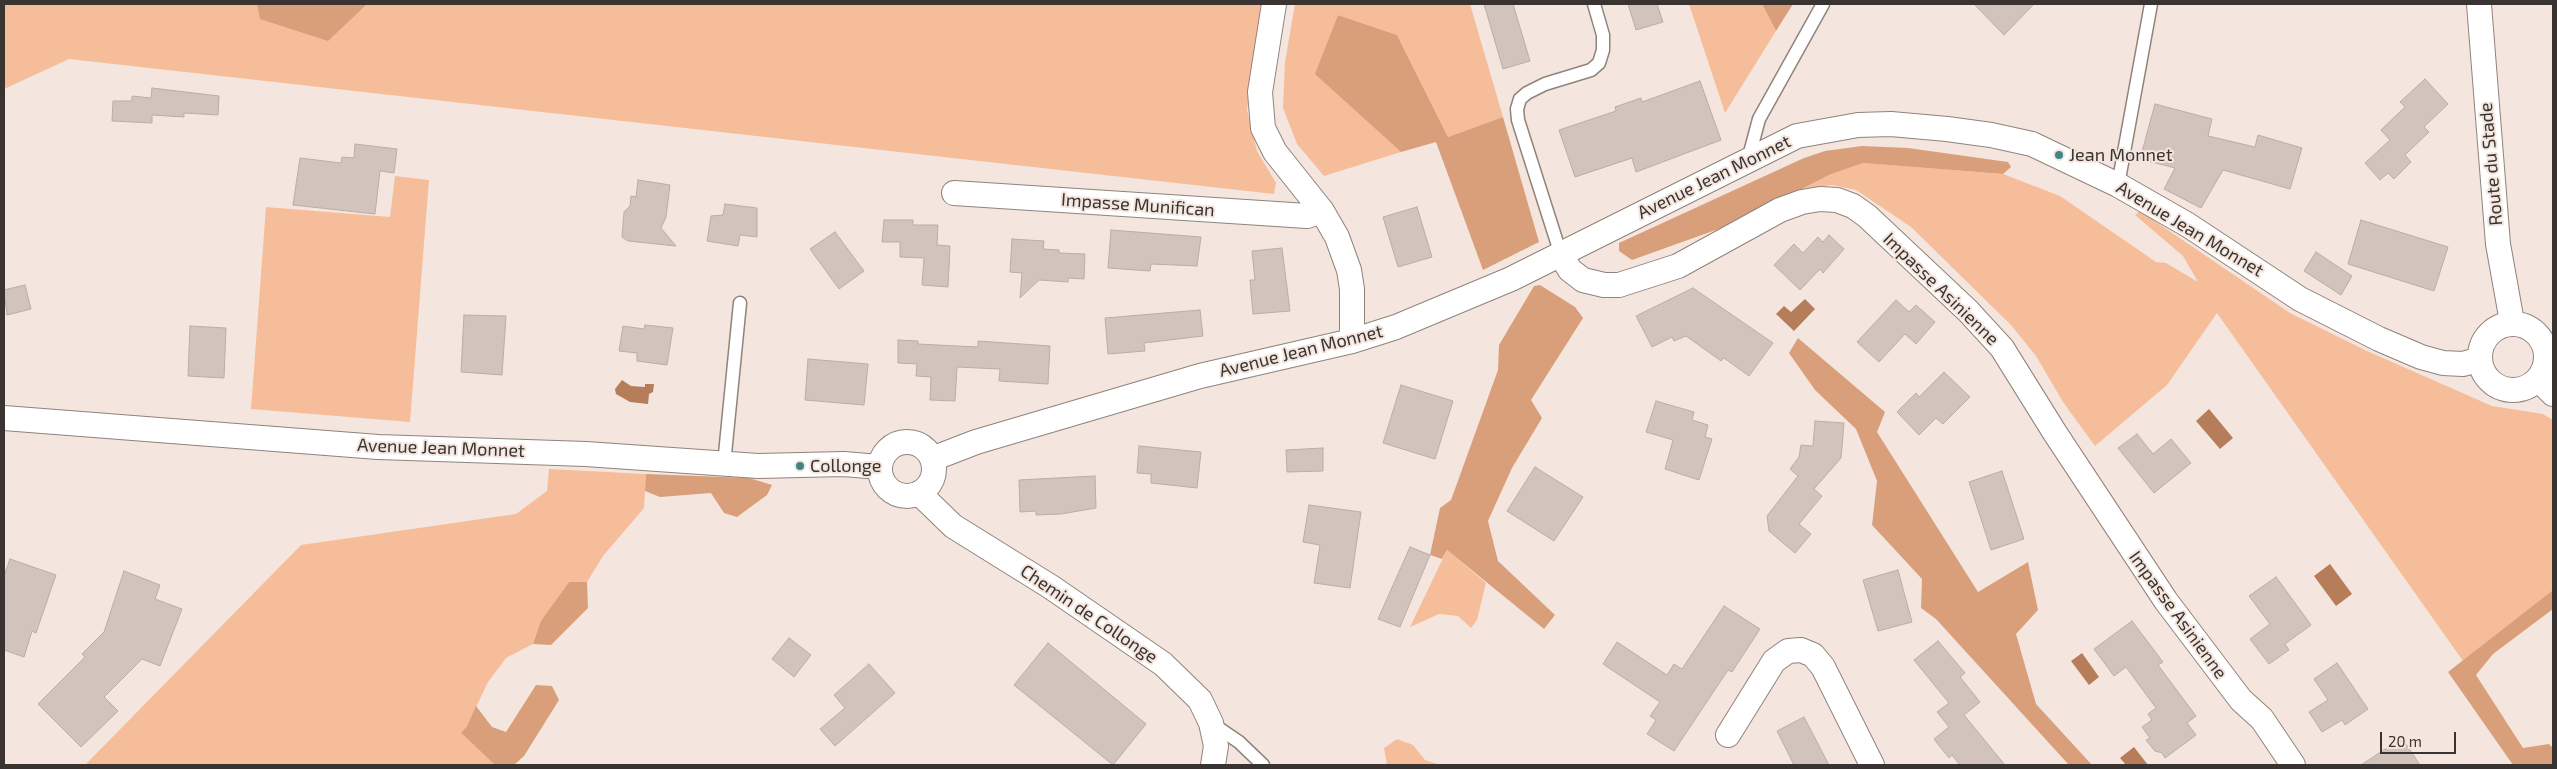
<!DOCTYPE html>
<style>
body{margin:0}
#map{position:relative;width:2557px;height:769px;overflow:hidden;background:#f4e6de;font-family:"Exo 2",sans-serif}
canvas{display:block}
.frame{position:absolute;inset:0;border:5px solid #393431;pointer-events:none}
.scale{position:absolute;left:2380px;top:732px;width:76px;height:22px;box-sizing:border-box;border:2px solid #393431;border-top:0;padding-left:6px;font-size:15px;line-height:18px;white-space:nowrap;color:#393431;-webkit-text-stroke:4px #f4e6de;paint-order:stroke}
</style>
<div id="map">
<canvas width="2557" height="769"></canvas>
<div class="frame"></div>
<div class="scale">20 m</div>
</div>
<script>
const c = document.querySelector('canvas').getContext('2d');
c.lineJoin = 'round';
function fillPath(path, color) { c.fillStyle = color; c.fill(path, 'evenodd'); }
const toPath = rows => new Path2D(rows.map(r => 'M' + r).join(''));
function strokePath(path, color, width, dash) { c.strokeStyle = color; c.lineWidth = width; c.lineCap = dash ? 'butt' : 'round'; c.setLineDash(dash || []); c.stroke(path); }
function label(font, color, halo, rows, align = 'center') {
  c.font = font + ' "Exo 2",sans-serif'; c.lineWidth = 4; c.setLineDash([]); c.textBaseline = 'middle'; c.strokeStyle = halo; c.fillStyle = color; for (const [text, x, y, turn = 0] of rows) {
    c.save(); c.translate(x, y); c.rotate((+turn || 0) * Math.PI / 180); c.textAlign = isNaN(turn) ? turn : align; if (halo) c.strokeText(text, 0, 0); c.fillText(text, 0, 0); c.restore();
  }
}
fillPath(toPath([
 [4,4,1261,4,1247,110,1257,151,1276,183,1274,194,69,59,4,89],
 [1295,4,1470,4,1503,117,1448,137,1397,35,1338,15,1316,74,1401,152,1324,176,1297,144,1283,108,1285,62],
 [1689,4,1762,4,1776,31,1725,113],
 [1863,163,2003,174,2060,196,2156,262,2166,263,2198,282,2183,256,2135,215,2140,211,2290,313,2367,351,2492,406,2543,414,2553,420,2553,590,2463,661,2217,313,2167,385,2095,446,2063,402,2036,356,2011,325,1911,227,1856,190,1832,185,1802,189,1829,175],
 [395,176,429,180,410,422,251,409,266,207,390,217],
 [549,469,646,474,644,508,603,556,587,582,569,582,542,621,533,644,506,658,488,682,467,726,461,733,495,765,85,765,301,545,516,514,547,491],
 [1447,550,1486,583,1477,620,1471,628,1458,616,1439,614,1410,627],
 [1397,739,1413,745,1425,760,1440,765,1387,765,1384,748]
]), '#f6bd9a');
fillPath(toPath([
 [257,4,367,4,328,41,260,19],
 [1762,4,1793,4,1776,31],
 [1338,15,1397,35,1448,137,1503,117,1539,242,1483,270,1436,142,1401,152,1315,74],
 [1862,146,1908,148,2008,162,2011,167,2003,174,1863,163,1829,175,1738,222,1632,260,1619,251,1619,243,1804,158,1825,151],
 [1540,285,1575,307,1583,318,1531,400,1542,418,1512,468,1488,521,1498,561,1555,615,1544,629,1447,550,1442,559,1430,555,1440,508,1451,500,1498,370,1499,345,1534,286],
 [1798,338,1885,412,1877,432,1978,592,2028,562,2038,610,2016,634,2036,704,2092,765,2069,765,1936,619,1921,608,1922,579,1872,525,1877,481,1856,429,1815,390,1789,353],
 [646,474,749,478,772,485,767,495,737,517,724,513,711,493,660,497,645,491],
 [569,582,587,582,588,608,551,645,533,644,541,621],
 [2553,590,2553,609,2493,654,2476,675,2523,748,2549,744,2553,748,2553,765,2513,765,2448,672],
 [536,685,552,686,559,700,524,756,514,765,495,765,461,733,467,726,476,706,492,727,506,732]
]), '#d99f7a');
fillPath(toPath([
 [1805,299,1815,309,1794,331,1776,314,1784,306,1791,312],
 [622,380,631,386,645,387,645,384,654,384,653,392,649,394,648,404,630,402,616,394,615,389],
 [2209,409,2233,438,2220,449,2196,421],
 [2330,564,2352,594,2336,606,2314,576],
 [2082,653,2099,677,2089,685,2071,661],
 [2134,747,2148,765,2126,765,2120,758]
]), '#b57d59');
const building = toPath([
 [1484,4,1513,4,1530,61,1503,69,1484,4],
 [1628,4,1657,4,1663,22,1636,30,1628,4],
 [1974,4,2034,4,2004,35,1974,4],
 [2425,79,2448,104,2424,127,2429,132,2405,155,2411,162,2394,179,2388,173,2380,180,2365,163,2390,140,2381,130,2405,107,2400,102,2425,79],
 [1700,81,1721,140,1636,172,1632,158,1575,177,1559,130,1616,111,1615,107,1641,98,1642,102,1700,81],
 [152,88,219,96,218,115,184,113,184,117,152,115,152,123,112,121,113,101,132,101,132,96,151,98,152,88],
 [2155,104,2212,119,2208,136,2255,147,2258,135,2302,148,2290,189,2223,170,2201,208,2164,189,2175,168,2140,159,2155,104],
 [355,144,397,149,394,173,380,171,375,214,293,205,300,158,341,163,342,157,354,158,355,144],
 [638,180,670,185,666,217,661,228,676,246,628,241,622,237,624,212,630,206,631,196,636,197,638,180],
 [725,204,757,208,757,237,740,235,738,246,707,241,711,216,723,215,725,204],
 [1417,207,1432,257,1398,267,1383,217,1417,207],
 [884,220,913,220,913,225,938,225,937,245,950,246,948,287,922,285,924,258,900,257,900,242,882,242,884,220],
 [2361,220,2448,247,2434,291,2348,264,2361,220],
 [1111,230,1201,237,1197,266,1151,264,1150,271,1108,268,1111,230],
 [835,232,864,271,839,289,810,249,835,232],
 [1829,235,1844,249,1823,273,1820,269,1800,290,1774,265,1794,244,1803,253,1818,237,1823,242,1829,235],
 [1012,239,1044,241,1043,249,1059,250,1059,253,1085,254,1084,279,1068,278,1068,282,1039,280,1020,298,1022,273,1010,272,1012,239],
 [1282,248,1290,311,1253,314,1250,280,1255,280,1252,251,1282,248],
 [2316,252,2352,276,2341,295,2304,271,2316,252],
 [25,285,31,309,7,315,4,290,25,285],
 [1693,288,1773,343,1749,376,1724,358,1721,361,1686,336,1674,341,1672,337,1652,347,1636,316,1693,288],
 [1896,300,1909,312,1916,305,1935,322,1916,344,1905,334,1879,362,1857,342,1896,300],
 [1200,310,1203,336,1144,343,1145,351,1108,354,1105,318,1200,310],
 [464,315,506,316,502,375,461,372,464,315],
 [645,325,673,328,667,365,637,361,637,353,619,351,623,326,644,329,645,325],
 [190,326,226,328,224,378,188,376,190,326],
 [898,340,918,341,918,344,978,347,978,341,1050,346,1048,384,999,381,1000,369,957,367,955,401,930,400,931,377,916,376,917,364,898,363,898,340],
 [808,359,868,364,864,405,805,400,808,359],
 [1944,372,1970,397,1943,424,1936,418,1919,435,1897,412,1916,393,1919,397,1944,372],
 [1401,385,1453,401,1435,459,1383,443,1401,385],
 [1656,401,1694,412,1692,420,1708,425,1705,437,1712,439,1699,480,1665,469,1673,440,1646,432,1656,401],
 [1815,421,1844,423,1841,458,1814,489,1822,496,1799,524,1811,534,1795,553,1769,531,1767,516,1798,476,1790,469,1799,457,1801,445,1813,446,1815,421],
 [2137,434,2153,454,2171,439,2191,463,2154,493,2118,448,2137,434],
 [1139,446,1201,452,1197,488,1151,483,1151,474,1137,473,1139,446],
 [1323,448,1323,471,1287,472,1286,450,1323,448],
 [1535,467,1583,497,1554,541,1507,511,1535,467],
 [2002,471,2024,539,1991,550,1969,482,2002,471],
 [1095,476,1096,508,1061,514,1036,515,1036,511,1020,512,1019,480,1095,476],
 [1309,505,1361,512,1350,588,1314,583,1320,545,1303,542,1309,505],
 [1410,547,1430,555,1400,627,1378,619,1410,547],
 [10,559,56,575,36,633,32,631,24,657,4,650,4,576,10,559],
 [1898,570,1912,622,1878,631,1863,580,1898,570],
 [124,571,160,585,155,599,182,609,160,666,142,659,104,697,118,711,81,747,38,704,85,657,82,654,104,632,124,571],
 [2276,577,2311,625,2285,644,2289,650,2269,664,2250,639,2270,624,2249,596,2276,577],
 [1724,606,1760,629,1732,672,1728,670,1674,751,1647,734,1656,720,1650,716,1660,702,1603,664,1617,642,1667,675,1674,664,1682,669,1724,606],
 [2132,621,2163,662,2158,665,2196,716,2187,723,2196,735,2165,758,2162,753,2155,751,2146,740,2150,738,2142,727,2152,720,2148,714,2156,708,2126,667,2114,676,2094,649,2132,621],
 [789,638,811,655,794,677,772,659,789,638],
 [1938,641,1965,673,1960,677,1980,702,1964,715,2005,765,1960,765,1952,755,1949,758,1934,739,1949,727,1937,712,1949,703,1914,660,1938,641],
 [1048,643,1146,724,1113,765,1014,685,1048,643],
 [2337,663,2368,709,2345,725,2342,720,2322,732,2309,712,2328,700,2314,679,2337,663],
 [869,664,895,693,835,746,820,729,845,708,834,695,869,664],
 [1804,717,1829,765,1794,765,1777,731,1804,717],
 [2402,738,2420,765,2361,765,2402,738]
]);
fillPath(building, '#d2c4bc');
strokePath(building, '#baada5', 1);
const lane = toPath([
 [1748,160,1759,119,1823,4],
 [2118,185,2151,4],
 [1561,255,1518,120,1517,109,1520,99,1527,93,1545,84,1591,70,1599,63,1603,50,1603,35,1594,4],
 [724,464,740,303],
 [1211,723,1239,742,1263,765]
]);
const street = toPath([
 [1274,4,1260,92,1263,128,1275,152,1322,211,1337,237,1349,270,1352,289,1352,341],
 [2479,4,2498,244,2512,322],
 [954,193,1307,216,1322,211],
 [1561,255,1570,270,1583,280,1604,285,1619,285,1678,266,1780,210,1802,202,1820,199,1837,200,1853,206,1867,216,1968,311,2002,348,2055,433,2166,601,2241,700,2262,719,2293,765],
 '2480 357a33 33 0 1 1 66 0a33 33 0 1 1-66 0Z',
 [2539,380,2553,394],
 [4,418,378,447,586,454,758,466,844,464,879,467],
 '880 469a27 27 0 1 1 54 0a27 27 0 1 1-54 0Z',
 [932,459,976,442,1200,376,1352,341,1396,327,1511,279,1797,136,1858,125,1891,124,1947,129,1991,135,2032,144,2118,185,2188,225,2300,299,2379,339,2421,357,2443,363,2463,364,2480,359],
 [919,493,953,526,1051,587,1163,664,1200,700,1211,723,1216,746,1213,765],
 [1728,735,1774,661,1788,651,1801,650,1813,655,1823,667,1872,765]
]);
strokePath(lane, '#8f837b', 15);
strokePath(street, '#8f837b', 26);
strokePath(lane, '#fff', 12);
strokePath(street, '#fff', 24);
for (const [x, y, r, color] of [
 [2059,155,5,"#3f8787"],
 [800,466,5,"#3f8787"]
]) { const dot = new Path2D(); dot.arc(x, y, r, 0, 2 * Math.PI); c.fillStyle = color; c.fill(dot); strokePath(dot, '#f4e6de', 2); }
label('18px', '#393431', '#f4e6de', [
 ["Jean Monnet",2069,155],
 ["Collonge",810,466]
], 'left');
label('18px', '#393431', '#f4e6de', [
 ["Route du Stade",2491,164,-95],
 ["Avenue Jean Monnet",1714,177,-26],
 ["Impasse Munifican",1138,205,4],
 ["Avenue Jean Monnet",2190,229,31],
 ["Impasse Asinienne",1941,289,44],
 ["Avenue Jean Monnet",1301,351,-14],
 ["Avenue Jean Monnet",441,448,2],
 ["Chemin de Collonge",1089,614,34],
 ["Impasse Asinienne",2178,615,54]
]);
</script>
